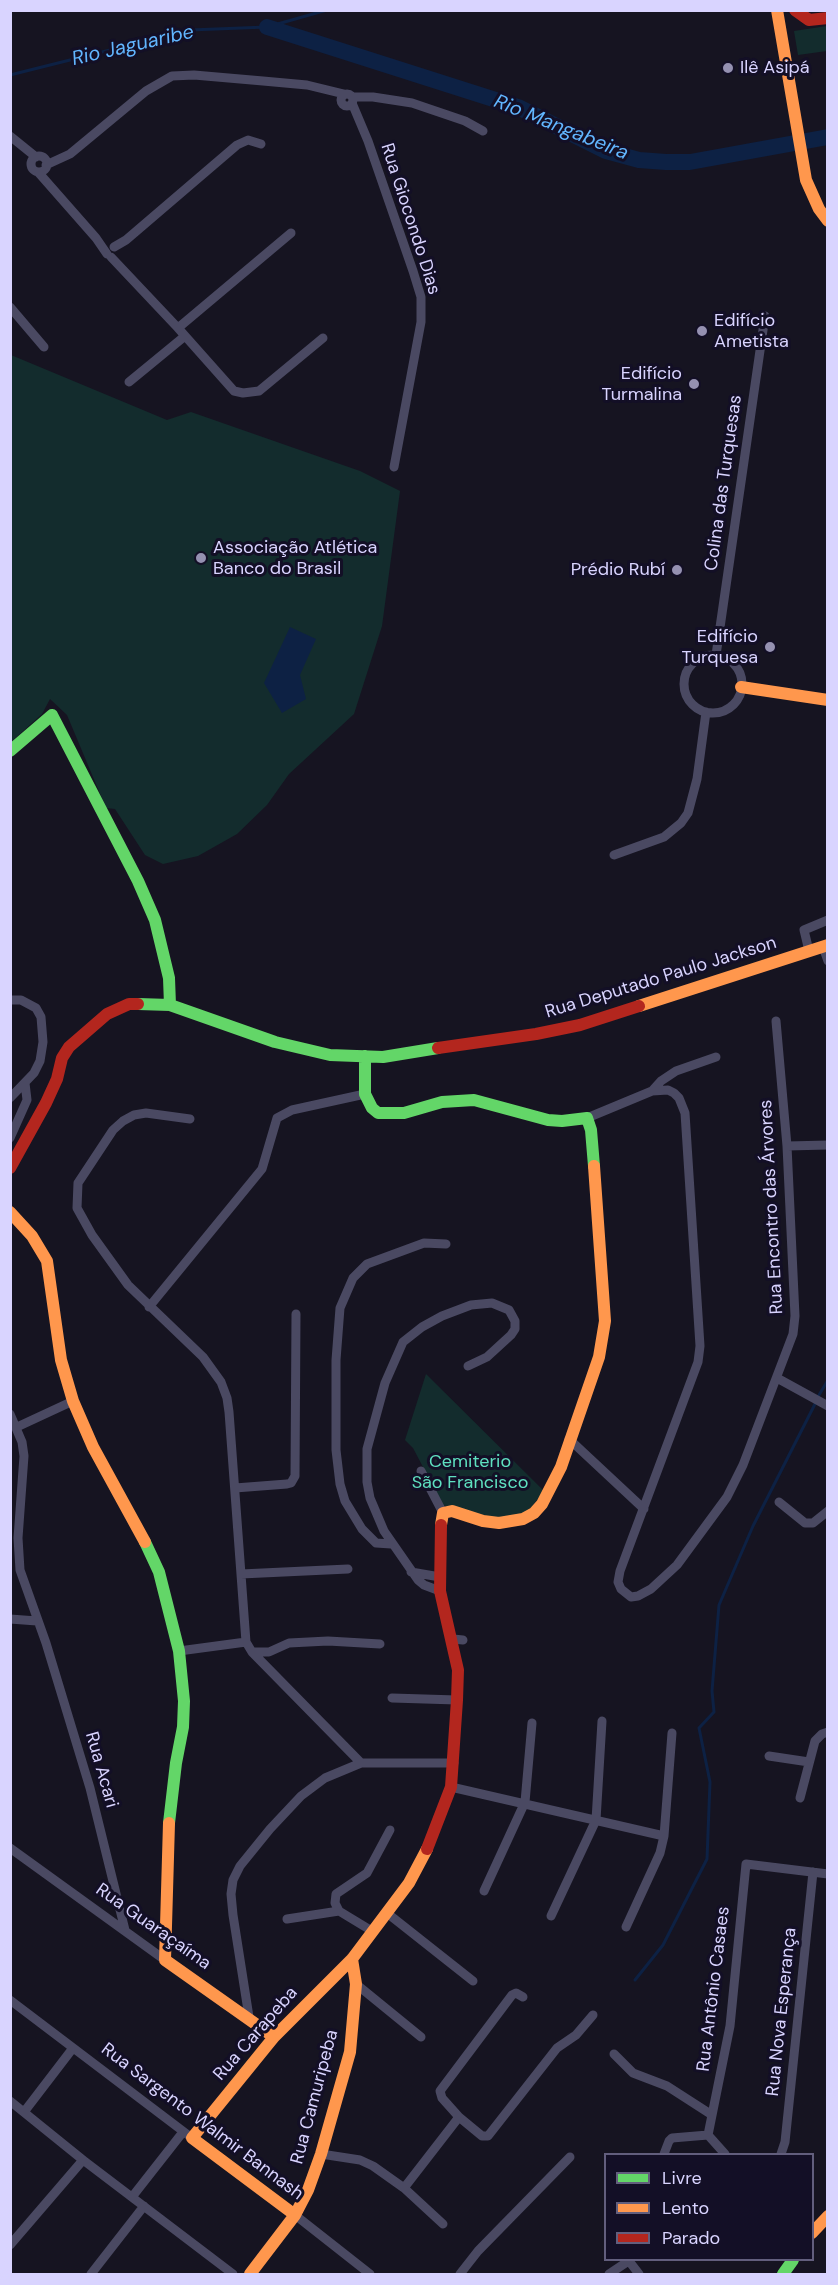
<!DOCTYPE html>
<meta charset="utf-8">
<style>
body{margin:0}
#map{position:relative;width:838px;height:2285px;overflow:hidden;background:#161421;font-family:"DM Sans",sans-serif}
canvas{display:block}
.frame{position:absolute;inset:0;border:12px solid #d9d4ff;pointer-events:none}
.legend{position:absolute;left:604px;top:2153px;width:210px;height:108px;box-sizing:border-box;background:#130f26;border:2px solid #625e7d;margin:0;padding:8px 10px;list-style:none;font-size:18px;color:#d9d4ff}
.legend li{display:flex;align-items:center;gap:12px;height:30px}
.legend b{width:30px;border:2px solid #625e7d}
</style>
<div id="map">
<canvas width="838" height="2285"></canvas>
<div class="frame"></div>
<ul class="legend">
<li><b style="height:8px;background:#63d668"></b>Livre</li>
<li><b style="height:8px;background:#ff974d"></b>Lento</li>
<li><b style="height:8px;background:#b3261e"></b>Parado</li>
</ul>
</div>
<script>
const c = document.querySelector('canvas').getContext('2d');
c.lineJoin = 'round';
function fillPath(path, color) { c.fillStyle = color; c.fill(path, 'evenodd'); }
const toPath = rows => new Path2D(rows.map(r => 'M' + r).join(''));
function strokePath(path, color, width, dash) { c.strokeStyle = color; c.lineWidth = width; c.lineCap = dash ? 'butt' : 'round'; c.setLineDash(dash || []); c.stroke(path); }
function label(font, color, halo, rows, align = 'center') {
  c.font = font + ' "DM Sans",sans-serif'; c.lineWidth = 6; c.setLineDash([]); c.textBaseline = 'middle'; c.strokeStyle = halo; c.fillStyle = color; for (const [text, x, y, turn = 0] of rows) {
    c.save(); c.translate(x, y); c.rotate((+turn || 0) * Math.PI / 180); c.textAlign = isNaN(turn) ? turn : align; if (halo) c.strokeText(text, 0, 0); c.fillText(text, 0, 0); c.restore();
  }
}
fillPath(toPath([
 [827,26,827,51,798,55,794,31],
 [11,355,167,420,191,412,360,471,400,491,382,626,354,714,289,774,267,805,237,834,198,856,163,864,145,855,115,809,106,808,67,715,50,699,42,714,11,742],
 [426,1374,544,1491,527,1513,511,1519,476,1517,443,1505,413,1448,405,1440]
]), '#132c2d');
fillPath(toPath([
 [290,627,316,639,300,675,306,699,282,713,264,683]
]), '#0d2144');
strokePath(toPath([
 [10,75,190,30,267,27,327,10],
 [819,1395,828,1380],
 [635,1980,663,1945,707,1859,710,1782,699,1728,714,1712,712,1691,719,1605,753,1526,816,1402]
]), '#0d2144', 3);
strokePath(toPath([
 [267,27,518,107,606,151,639,160,666,162,690,162,828,137]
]), '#0d2144', 16);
strokePath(toPath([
 '341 100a6 6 0 1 1 12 0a6 6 0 1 1-12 0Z',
 [352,97,373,97,412,103,465,121,483,131],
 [352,103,368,141,413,271,421,297,421,322,394,467],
 [10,136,36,157],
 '31 164a8 8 0 1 1 16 0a8 8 0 1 1-16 0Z',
 [46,165,70,154,146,91,172,76,194,75,263,81,307,85,344,94],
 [38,172,96,238,107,254],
 [114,247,126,240,237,145,248,140,261,144],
 [111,257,178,328,234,391,243,393,259,391,323,338],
 [10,307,44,347],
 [178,328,291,233],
 [129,382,185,336],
 [716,655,765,316],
 '684 684a29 29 0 1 1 58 0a29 29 0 1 1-58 0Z',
 [614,855,664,837,681,823,688,813,697,779,706,712],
 [823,947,828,961],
 [809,951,804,930,828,920],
 [10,1000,21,1000,36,1008,41,1017,43,1042,40,1061,34,1073,10,1098],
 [652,1091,668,1090,674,1093,679,1098,685,1113,700,1346,698,1362,620,1571,618,1582,621,1589,631,1597,638,1596,651,1589,677,1565,727,1497,743,1465,793,1334,795,1316,787,1146,776,1021],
 [587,1118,652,1091,661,1081,676,1071,716,1057],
 [190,1119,146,1113,134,1115,123,1121,113,1130,78,1183,77,1208,92,1235,128,1285,203,1357,221,1382,227,1398,229,1412,246,1642,252,1652,361,1763,454,1763],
 [10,1138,27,1100,25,1083],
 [787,1146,828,1145],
 [149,1307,262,1169,277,1118,292,1110,365,1094],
 [777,1378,828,1406],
 [10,1414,22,1442,24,1456,18,1538,20,1570,46,1643,90,1788,125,1930],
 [17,1427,73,1401],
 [569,1439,644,1509],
 [421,1471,443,1513],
 [235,1488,287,1484,291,1483,295,1476,296,1314],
 [779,1502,805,1523,813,1523,828,1511],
 [391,1544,376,1543,362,1529,345,1501,340,1484,336,1450,336,1360,340,1308,353,1278,367,1264,424,1243,446,1244],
 [411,1572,440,1577],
 [241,1574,348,1569],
 [440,1591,424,1585,418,1580,384,1531,370,1498,367,1482,367,1449,385,1383,403,1342,422,1327,442,1316,471,1305,492,1303,509,1310,515,1321,515,1329,511,1335,487,1357,468,1366],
 [10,1619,37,1621],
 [453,1639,463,1640],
 [179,1651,246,1642],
 [252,1652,269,1652,289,1643,328,1641,380,1644],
 [392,1698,457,1700],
 [769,1756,809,1762],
 [451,1787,664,1836],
 [800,1798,815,1741,822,1734,828,1732],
 [10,1848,165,1960],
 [484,1891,525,1802,532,1723],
 [339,1911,335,1903,336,1894,367,1873,390,1830],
 [387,1913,473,1981],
 [551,1916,596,1820,602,1721],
 [287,1919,339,1911,372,1931],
 [626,1927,660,1853,664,1836,672,1733],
 [356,1984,421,2037],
 [523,1997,516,1993,512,1995,440,2091,442,2098,459,2117,482,2136,488,2136,557,2048,576,2035,593,2015],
 [10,2000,192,2138],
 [249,2017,233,1915,231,1894,233,1880,240,1866,270,1829,301,1796,325,1778,361,1763],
 [614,2054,633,2073,667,2086,712,2115],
 [10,2101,83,2160,233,2274],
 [24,2112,73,2048],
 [708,2135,725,2154],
 [321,2154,360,2160,373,2166,404,2188,443,2224],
 [664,2154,669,2141,672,2138,708,2135,730,2026,746,1864,828,1874],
 [781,2154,785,2142,813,1872],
 [404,2188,459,2117],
 [132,2197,183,2132],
 [295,2215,370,2274],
 [10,2245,83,2160],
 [629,2261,639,2274],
 [91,2274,144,2206],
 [460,2274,478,2251,570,2157],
 [609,2274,630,2260]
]), '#4a4962', 9);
strokePath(toPath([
 [10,751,52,715,138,881,155,920,169,978,170,1005],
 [138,1004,170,1005,275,1042,330,1055,383,1057,438,1048],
 [365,1056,365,1094,372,1108,378,1113,404,1113,442,1102,474,1100,548,1120,562,1121,587,1118,591,1130,594,1166],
 [145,1542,159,1572,179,1651,184,1701,183,1727,176,1763,169,1823],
 [783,2274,793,2260]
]), '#63d668', 12);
strokePath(toPath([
 [777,10,806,180,819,209,828,221],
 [741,687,828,700],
 [639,1006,828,945],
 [10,1212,32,1236,47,1261,61,1360,73,1401,93,1447,145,1542],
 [441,1525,443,1513,452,1511,483,1521,499,1523,523,1519,534,1513,542,1504,561,1467,599,1357,605,1321,594,1166],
 [169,1823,165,1960,274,2037],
 [295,2215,192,2138,274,2037,352,1959,409,1883,427,1849],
 [812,2233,828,2216],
 [250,2274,295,2215,308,2190,321,2154,350,2052,356,1984,352,1959]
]), '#ff974d', 12);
strokePath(toPath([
 [795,10,809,20,828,18],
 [438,1048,536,1034,580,1025,639,1006],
 [10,1168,46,1103,57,1079,62,1058,69,1047,107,1014,129,1004,138,1004],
 [427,1849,451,1787,457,1700,458,1670,440,1591,441,1525]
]), '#b3261e', 12);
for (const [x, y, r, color] of [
 [728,68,6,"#9591b1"],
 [702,331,6,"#9591b1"],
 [694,384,6,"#9591b1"],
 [201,558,6,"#9591b1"],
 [677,570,6,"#9591b1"],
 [770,647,6,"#9591b1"]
]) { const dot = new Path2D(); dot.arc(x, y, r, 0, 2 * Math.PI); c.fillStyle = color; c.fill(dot); strokePath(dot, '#130f26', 2); }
label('18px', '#d9d4ff', '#130f26', [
 ["Ilê Asipá",740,68],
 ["Edifício",714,321],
 ["Ametista",714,342],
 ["Edifício",682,374,"right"],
 ["Turmalina",682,395,"right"],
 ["Associação Atlética",213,548],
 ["Banco do Brasil",213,569],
 ["Prédio Rubí",665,570,"right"],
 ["Edifício",758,637,"right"],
 ["Turquesa",758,658,"right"]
], 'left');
label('18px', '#d9d4ff', '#130f26', [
 ["Rua Giocondo Dias",410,219,72],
 ["Colina das Turquesas",724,483,-82],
 ["Rua Deputado Paulo Jackson",661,978,-17],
 ["Rua Encontro das Árvores",772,1207,-93],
 ["Rua Acari",101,1770,74],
 ["Rua Guaraçaíma",153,1927,35],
 ["Rua Antônio Casaes",714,1989,-83],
 ["Rua Nova Esperança",782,2012,-84],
 ["Rua Carapeba",256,2034,-49],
 ["Rua Camuripeba",315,2097,-75],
 ["Rua Sargento Walmir Bannash",202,2122,37]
]);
label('18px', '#5fe0c0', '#130f26', [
 ["Cemiterio",470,1462],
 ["São Francisco",470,1483]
]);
label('italic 20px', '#62b6ff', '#130f26', [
 ["Rio Jaguaribe",133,46,-13],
 ["Rio Mangabeira",561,128,22]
]);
</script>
